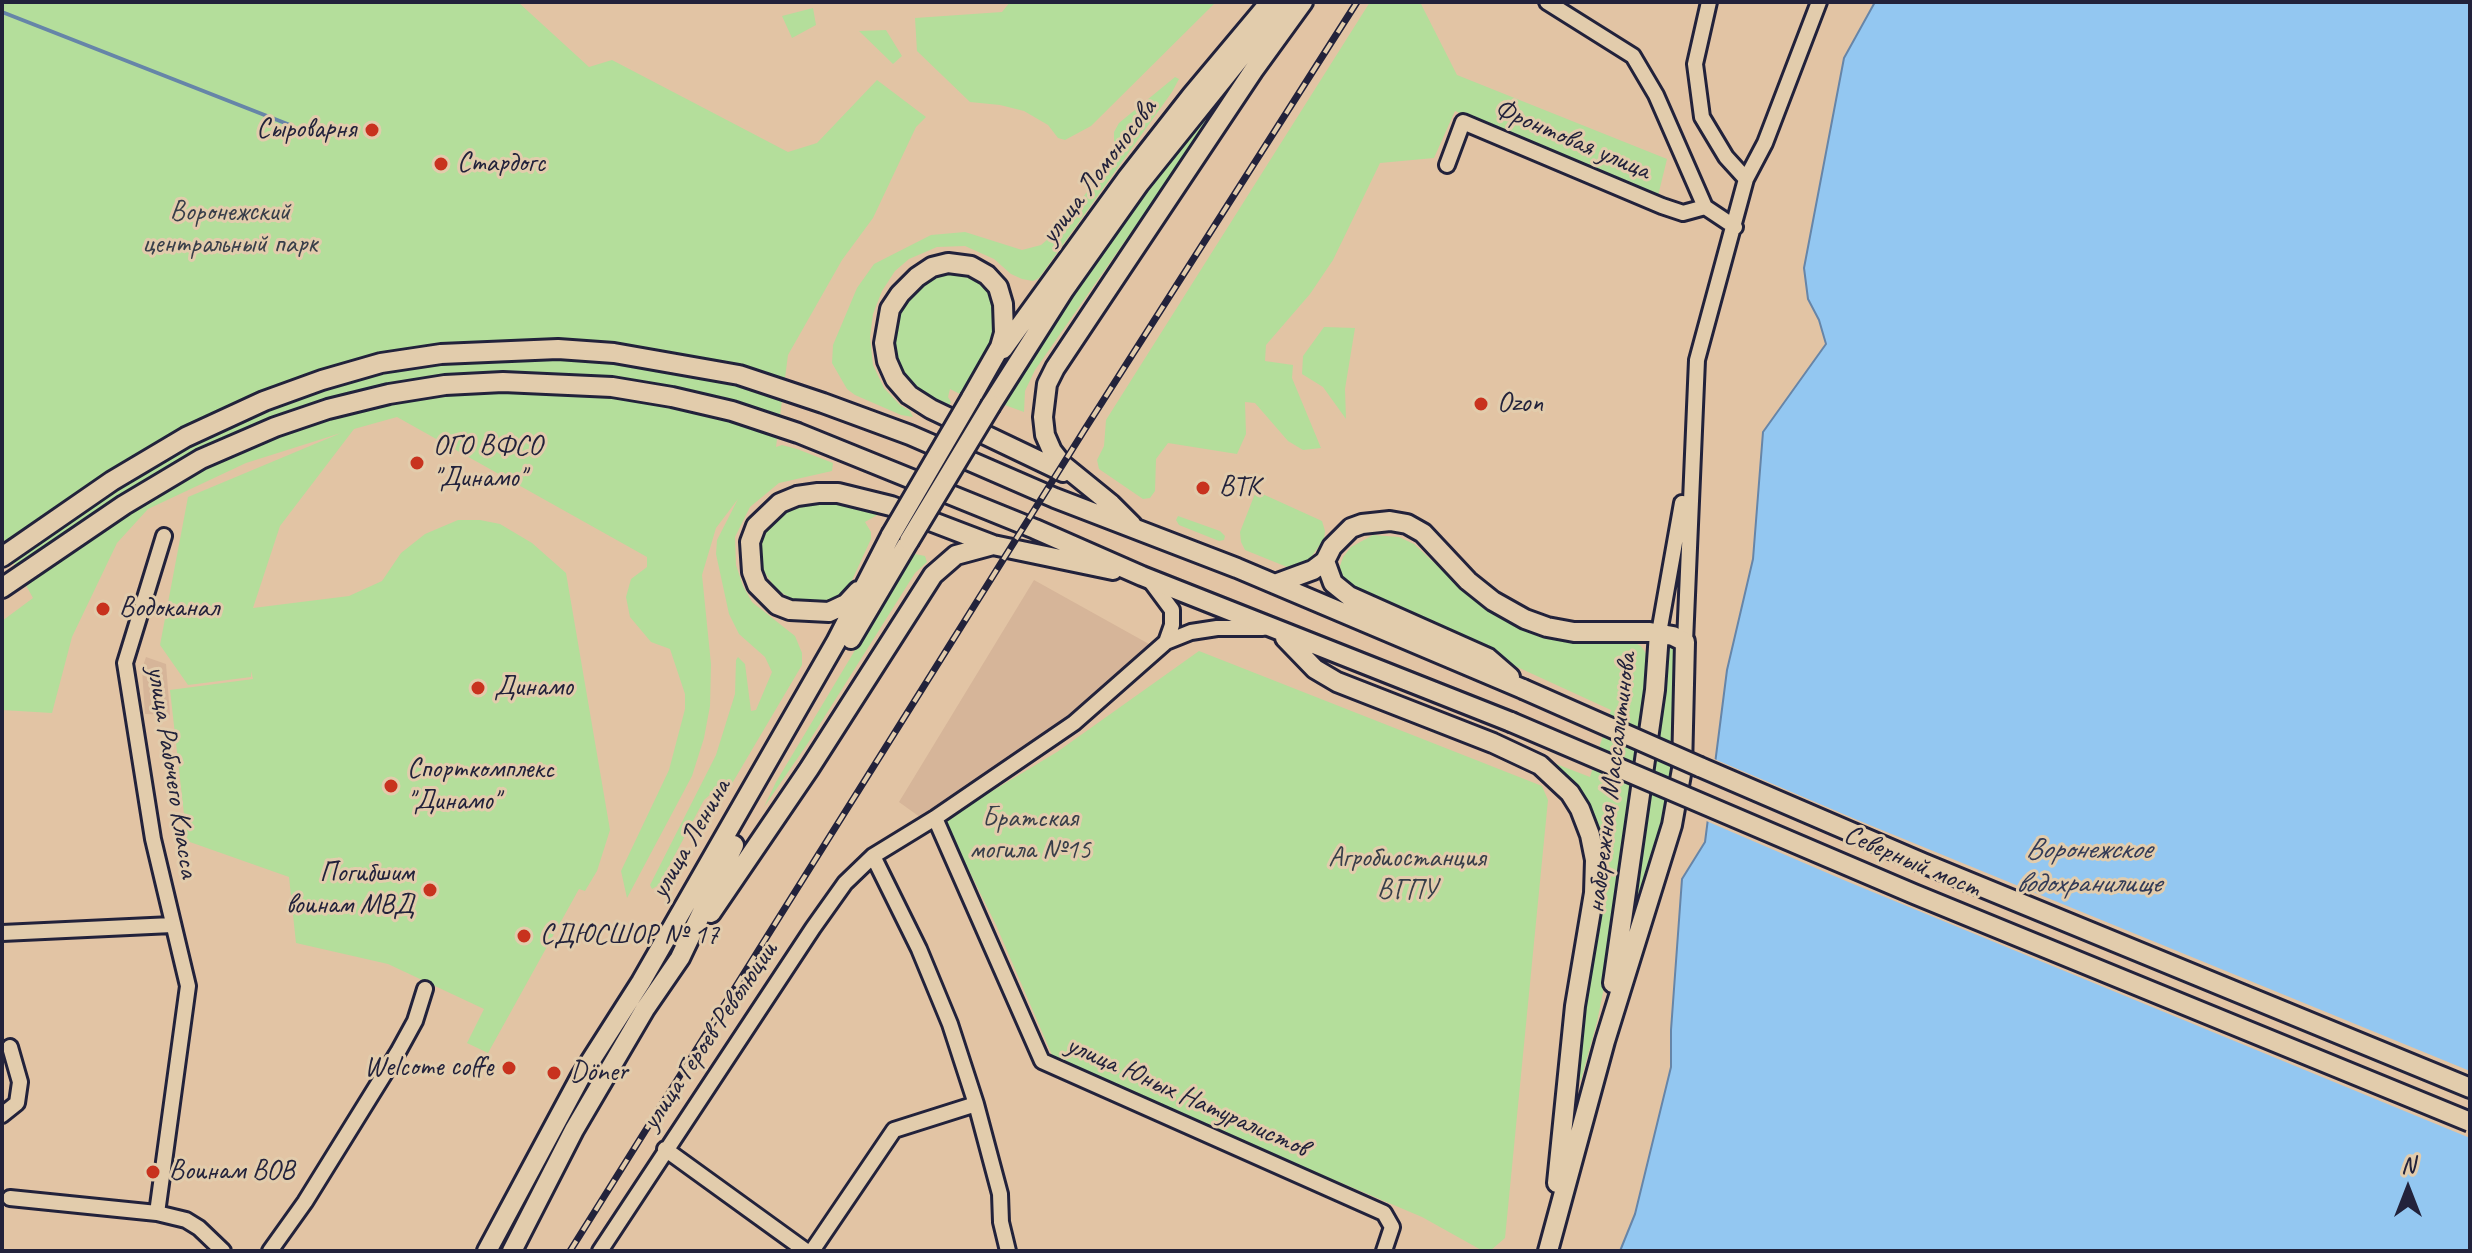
<!DOCTYPE html>
<meta charset="utf-8">
<style>
body{margin:0}
#map{position:relative;width:2472px;height:1253px;overflow:hidden;background:#e2c4a4;font-family:Caveat,sans-serif}
canvas{display:block}
.frame{position:absolute;inset:0;border:4px solid #22223b;pointer-events:none}
.north{position:absolute;left:2368px;top:1149px;width:80px;height:80px;-webkit-text-stroke:6px #e2ccac;paint-order:stroke;rotate:0deg;font-size:22px;font-weight:700;line-height:32px;text-align:center;color:#22223b}
.north::after{content:'';display:block;margin:auto;width:28px;height:36px;background:#22223b;clip-path:polygon(50% 0,100% 100%,50% 72%,0 100%)}
</style>
<div id="map">
<canvas width="2472" height="1253"></canvas>
<div class="frame"></div>
<div class="north">N</div>
</div>
<script>
const c = document.querySelector('canvas').getContext('2d');
c.lineJoin = 'round';
function fillPath(path, color) { c.fillStyle = color; c.fill(path, 'evenodd'); }
const toPath = rows => new Path2D(rows.map(r => 'M' + r).join(''));
function strokePath(path, color, width, dash) { c.strokeStyle = color; c.lineWidth = width; c.lineCap = dash ? 'butt' : 'round'; c.setLineDash(dash || []); c.stroke(path); }
function label(font, color, halo, rows, align = 'center') {
  c.font = font + ' Caveat,sans-serif'; c.lineWidth = 6; c.setLineDash([]); c.textBaseline = 'middle'; c.strokeStyle = halo; c.fillStyle = color; for (const [text, x, y, turn = 0] of rows) {
    c.save(); c.translate(x, y); c.rotate((+turn || 0) * Math.PI / 180); c.textAlign = isNaN(turn) ? turn : align; if (halo) c.strokeText(text, 0, 0); c.fillText(text, 0, 0); c.restore();
  }
}
fillPath(toPath([
 [1034,580,1149,644,1123,670,1040,740,924,820,899,802],
 [146,657,166,664,170,715,145,714,142,669]
]), '#d6b599');
fillPath(toPath([
 [2,2,518,2,589,67,612,60,788,152,817,143,877,80,926,117,916,127,873,218,842,260,788,355,776,447,782,445,797,449,833,463,832,471,779,483,750,507,735,537,736,565,743,586,752,602,795,636,802,653,802,665,727,792,711,794,704,800,659,885,652,889,650,885,716,755,735,694,736,660,738,657,745,664,751,711,756,710,772,672,765,657,739,634,729,614,716,554,717,540,738,499,716,528,702,575,711,664,710,706,704,738,692,776,627,898,621,871,669,770,685,709,685,694,670,649,651,642,630,617,626,597,631,579,647,567,647,557,397,417,354,429,280,526,253,608,349,596,382,581,401,553,425,534,458,520,480,520,500,524,532,543,566,573,610,830,597,871,585,891,579,889,488,1053,467,1043,484,1009,388,964,296,943,289,877,187,841,170,690,253,679,251,671,251,677,188,685,160,645,188,497,341,433,246,463,148,509,117,543,72,637,52,713,2,710,2,621,33,598,2,542],
 [1010,2,1216,2,1091,126,1065,140,1058,138,1048,125,1024,111,1000,105,970,102,917,51,915,18,1002,12],
 [1370,2,1420,2,1457,75,1667,159,1658,196,1455,111,1434,158,1380,163,1333,260,1310,294,1266,345,1265,361,1293,365,1292,378,1321,448,1303,450,1288,441,1255,403,1245,402,1246,434,1237,454,1168,443,1156,459,1155,491,1150,498,1143,499,1099,469,1097,460,1104,446,1106,420],
 [813,8,816,25,792,38,782,16],
 [886,30,902,56,893,64,859,31],
 [1265,40,1035,370,1025,391,1024,412,1002,404,1043,336,1094,263,1198,121],
 [1175,77,1179,79,1172,92,1039,278,1033,281,1022,279,1011,274,994,259,965,246,937,247,909,259,895,271,882,291,873,314,870,337,873,365,884,388,900,405,910,411,913,417,901,415,855,395,847,389,832,363,833,345,857,288,874,264,931,235,965,232,1022,250,1041,245,1061,228,1114,154,1114,132,1119,123],
 [953,270,967,272,986,284,993,295,997,320,988,346,960,394,950,389,948,397,951,402,947,411,916,390,907,380,895,352,894,333,897,318,907,298,921,283,940,272],
 [1324,327,1355,328,1345,389,1346,419,1323,387,1302,374,1303,356],
 [1256,491,1322,521,1325,531,1324,539,1309,560,1297,566,1287,567,1245,550,1241,542,1240,532],
 [809,501,850,502,884,511,865,522,871,532,871,539,847,591,842,596,817,602,793,600,776,589,764,572,760,553,764,535,778,515],
 [1178,516,1220,531,1225,536,1224,540,1219,541,1179,525,1176,520],
 [1373,535,1399,537,1414,544,1472,598,1514,626,1562,640,1635,643,1641,646,1649,658,1650,667,1607,973,1597,1022,1581,1080,1577,1080,1582,1021,1602,901,1604,862,1598,826,1579,788,1550,764,1551,762,1590,777,1611,710,1393,610,1342,583,1340,566,1343,557,1351,547],
 [915,554,925,556,927,562,915,573,808,743,764,807,776,782,909,560],
 [1668,644,1675,650,1676,657,1675,762,1667,819,1626,957],
 [1199,651,1542,786,1548,800,1505,1238,1490,1251,1483,1251,1422,1217,1055,1062,996,925,944,820,1057,752]
]), '#b4de9b');
const water = toPath([
 [1875,2,2470,2,2470,1251,1620,1251,1635,1214,1671,1067,1671,1030,1682,879,1705,842,1727,670,1753,559,1763,432,1826,344,1819,320,1808,299,1804,268,1844,58,1875,2]
]);
fillPath(water, '#93c7f1');
strokePath(water, '#6685a8', 2);
fillPath(toPath([
 [1712,758,1855,819,2470,1071,2470,1138,1846,881,1704,820]
]), '#e2c4a4');
strokePath(toPath([
 [2,12,290,125]
]), '#6685a8', 4);
const minor = toPath([
 [1547,2,1633,56,1656,95,1705,207,1735,227],
 [1709,2,1695,64,1702,117,1726,157,1746,179],
 [1447,165,1463,122,1662,206,1683,213,1705,207],
 [1149,579,1172,610,1172,625,1166,642,1191,632,1217,628,1263,628],
 [1659,633,1682,503],
 [1685,642,1697,360,1746,179,1765,143,1819,2],
 [935,818,1042,1061,1384,1213,1392,1227,1384,1251],
 [873,856,919,949,950,1024,976,1104,1000,1194,1001,1222,1008,1251],
 [2,933,172,925],
 [2,1115,17,1103,20,1082,10,1047],
 [665,1149,806,1251],
 [10,1198,157,1213,186,1220,199,1228,223,1251],
 [157,1213,188,986,153,839,125,663,164,536],
 [270,1251,305,1202,398,1052,415,1021,425,989],
 [600,1251,813,928,845,883,873,856,935,818,1074,723,1166,642],
 [812,1251,894,1130,976,1104]
]);
const major = toPath([
 [1003,349,1127,178,1192,95,1270,2],
 [971,398,1000,347,1004,333,1003,304,998,287,987,275,971,266,948,263,932,267,917,277,900,294,890,309,884,343,887,361,895,379,909,395,931,409,1063,472],
 [991,405,1064,290,1139,184,1285,2],
 [1132,525,1111,504,1063,465,1052,451,1045,435,1043,417,1047,384,1055,368,1253,71,1303,2],
 [2,557,112,481,186,437,264,401,322,380,381,363,441,354,558,349,614,353,739,375,823,403,910,435,1055,498,1237,568,1523,689],
 [1325,561,1333,583,1349,596,1488,658,1510,677],
 [1275,584,1313,570,1325,561,1332,547,1351,528,1362,524,1390,521,1407,524,1423,533,1468,581,1493,601,1525,619,1547,627,1574,632,1650,632,1673,636,1685,642,1682,769,1672,825,1605,1041,1548,1251],
 [2,588,124,505,201,459,275,427,328,409,389,394,445,385,503,382,612,387,672,397,732,411,798,433,1035,529,1142,576,1511,722],
 [858,591,846,604,829,612,790,610,777,605,757,585,752,572,750,542,756,526,780,503,797,496,818,493,838,493,891,506,993,545,1113,570],
 [1285,638,1315,669,1337,682,1493,743,1540,765,1570,793,1580,809,1590,835,1595,860,1594,893,1575,1006,1557,1183],
 [851,639,909,541],
 [1700,767,1923,863,2470,1088],
 [711,913,809,769,933,575,956,555,993,545],
 [1613,983,1655,690,1659,633],
 [487,1251,581,1076,641,982,836,642,891,535],
 [512,1251,574,1130,645,1009,680,958,734,845]
]);
strokePath(minor, '#22223b', 20);
strokePath(major, '#22223b', 24);
strokePath(minor, '#e2ccac', 14);
strokePath(major, '#e2ccac', 18);
const rail = toPath([
 [570,1251,1085,429,1357,2]
]);
strokePath(rail, '#22223b', 7);
strokePath(rail, '#e2ccac', 4, [12]);
const majorBridge = toPath([
 [891,535,971,398],
 [909,541,991,405],
 [1523,689,1700,767],
 [1511,722,1914,894,2470,1122]
]);
strokePath(majorBridge, '#22223b', 24, []);
strokePath(majorBridge, '#e2ccac', 18);
for (const [x, y, r, color] of [
 [372,130,8,"#c8321e"],
 [441,164,8,"#c8321e"],
 [1481,404,8,"#c8321e"],
 [417,463,8,"#c8321e"],
 [1203,488,8,"#c8321e"],
 [103,609,8,"#c8321e"],
 [478,688,8,"#c8321e"],
 [391,786,8,"#c8321e"],
 [430,890,8,"#c8321e"],
 [524,936,8,"#c8321e"],
 [509,1068,8,"#c8321e"],
 [554,1073,8,"#c8321e"],
 [153,1172,8,"#c8321e"]
]) { const dot = new Path2D(); dot.arc(x, y, r, 0, 2 * Math.PI); c.fillStyle = color; c.fill(dot); strokePath(dot, '#e2ccac', 3); }
label('28px', '#22223b', '#e2ccac', [
 ["Сыроварня",356,130,"right"],
 ["Стардогс",457,164],
 ["Ozon",1497,404],
 ["ОГО ВФСО",433,447],
 ["\"Динамо\"",433,479],
 ["ВТК",1219,488],
 ["Водоканал",119,609],
 ["Динамо",494,688],
 ["Спорткомплекс",407,770],
 ["\"Динамо\"",407,802],
 ["Погибшим",414,874,"right"],
 ["воинам МВД",414,906,"right"],
 ["СДЮСШОР № 17",540,936],
 ["Welcome coffe",493,1068,"right"],
 ["Döner",570,1073],
 ["Воинам ВОВ",169,1172]
], 'left');
label('28px', '#22223b', '#e2ccac', [
 ["Фронтовая улица",1572,140,23],
 ["улица Ломоносова",1099,172,-53],
 ["улица Рабочего Класса",172,772,81],
 ["набережная Массалитинова",1612,783,-83],
 ["улица Ленина",691,839,-60],
 ["Северный мост",1912,862,23],
 ["улица Героев Революции",710,1036,-56],
 ["улица Юных Натуралистов",1187,1097,24]
]);
label('28px', '#383e49', '#e2ccac', [
 ["Воронежский",230,213],
 ["центральный парк",230,245],
 ["Братская",1030,819],
 ["могила №15",1030,851],
 ["Агробиостанция",1407,859],
 ["ВГПУ",1407,891]
]);
label('italic 30px', '#333b56', '#e2ccac', [
 ["Воронежское",2088,850],
 ["водохранилище",2088,884]
]);
</script>
